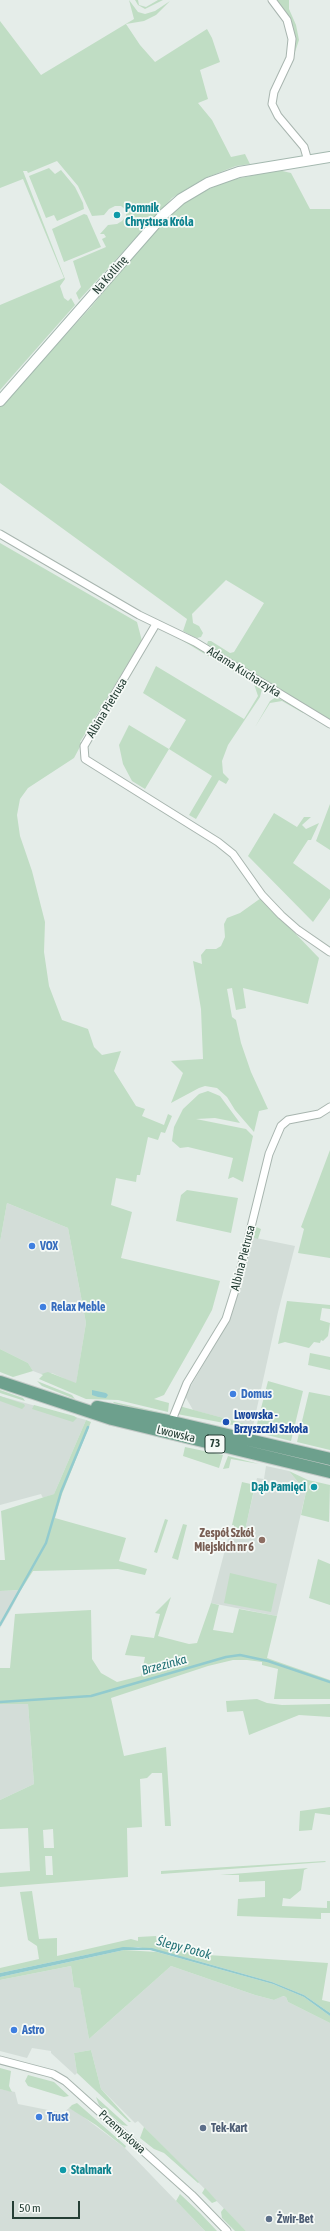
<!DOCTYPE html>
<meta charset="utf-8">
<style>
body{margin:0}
#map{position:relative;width:330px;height:2231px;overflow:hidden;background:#e5ede9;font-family:"Asap Condensed",sans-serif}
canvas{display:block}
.scale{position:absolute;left:12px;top:2201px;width:68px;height:18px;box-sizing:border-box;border:2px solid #253e35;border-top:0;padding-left:5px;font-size:12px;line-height:14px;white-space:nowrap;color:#253e35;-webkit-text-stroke:3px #f6faf7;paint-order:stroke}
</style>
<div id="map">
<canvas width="330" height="2231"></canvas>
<div class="scale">50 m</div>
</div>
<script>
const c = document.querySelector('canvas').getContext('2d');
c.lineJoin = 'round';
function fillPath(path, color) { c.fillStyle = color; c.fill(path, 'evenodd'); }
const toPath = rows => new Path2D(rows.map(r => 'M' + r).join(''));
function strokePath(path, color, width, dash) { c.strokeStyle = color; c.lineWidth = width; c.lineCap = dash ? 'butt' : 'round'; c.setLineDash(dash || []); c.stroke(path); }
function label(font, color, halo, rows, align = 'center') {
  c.font = font + ' "Asap Condensed",sans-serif'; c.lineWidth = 3.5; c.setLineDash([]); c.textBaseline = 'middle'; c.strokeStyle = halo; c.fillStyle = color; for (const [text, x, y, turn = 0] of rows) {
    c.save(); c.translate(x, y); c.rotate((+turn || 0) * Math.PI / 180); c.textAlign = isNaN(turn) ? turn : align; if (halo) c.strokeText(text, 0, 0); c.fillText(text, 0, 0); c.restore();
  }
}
fillPath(toPath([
 [7,1203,68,1228,86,1323,76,1384,52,1373,41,1374,33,1371,28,1363,0,1349,0,1242],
 [251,1237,295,1246,278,1312,253,1426,193,1410,185,1396,231,1317],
 [0,1396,86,1420,54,1494,43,1498,41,1494,0,1505],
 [266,1466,289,1471,306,1492,277,1616,211,1603,230,1531,244,1534,257,1478,264,1479],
 [21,1590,10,1611,0,1628,0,1591],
 [0,1704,28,1704,34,1784,0,1800],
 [71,1966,74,1987,80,1987,89,2039,171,1966,255,1995,274,2000,282,1996,286,1997,288,2002,330,2023,330,2231,246,2231,138,2121,135,2123,101,2089,91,2050,74,2053,77,2073,75,2075,51,2053,51,2051,32,2048,27,2058,0,2051,0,1980],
 [0,2089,15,2092,18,2104,63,2113,69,2108,77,2112,125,2148,205,2231,0,2231]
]), '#d3ddd8');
fillPath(toPath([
 [129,0,138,12,145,14,155,11,170,1,156,15,144,21,126,24,140,45,155,62,207,29,212,38,220,62,200,70,208,99,198,103,212,120,231,157,245,154,250,164,236,166,205,178,172,198,79,300,76,293,81,287,73,261,106,247,102,239,106,237,104,234,100,234,108,225,117,224,122,221,126,216,126,210,121,206,115,206,109,209,104,215,92,216,78,186,57,161,28,173,27,171,23,171,65,279,60,286,64,298,68,301,71,298,75,305,0,390,0,305,64,278,23,179,0,188,0,21,41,75,134,19],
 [135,0,138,0,139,5,146,7,158,0,163,0,145,9,138,5],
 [275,0,289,0,289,9,296,25,299,40,291,64,295,36,293,26],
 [49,168,55,174,61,170,75,187,83,203,84,209,57,221,54,215,46,218,29,176],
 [278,170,291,173,310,209,330,209,330,721,207,644,208,641,211,641,230,653,234,652,264,603,226,580,192,614,193,623,199,626,203,633,201,637,197,638,190,635,183,631,187,619,0,483,0,407,91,307,148,238,171,213,190,198,227,181],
 [84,214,87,215,101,247,64,262,52,229],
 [0,543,137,622,142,641,80,742,82,743,74,758,28,788,20,799,17,815,20,836,32,871,45,922,44,952,49,986,62,1020,88,1029,94,1047,102,1055,121,1051,114,1071,136,1106,145,1109,142,1116,164,1125,168,1114,172,1116,165,1133,161,1132,158,1140,148,1137,140,1175,137,1175,136,1182,116,1178,111,1205,132,1212,121,1258,220,1281,212,1310,200,1332,164,1395,154,1399,169,1403,168,1412,118,1400,86,1399,39,1379,43,1375,41,1374,48,1372,76,1383,86,1323,68,1228,7,1203,0,1242],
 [181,636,253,681,262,689,260,697,228,745,222,761,223,773,229,779,226,784,219,780,196,819,189,815,212,776,169,749,145,789,132,781,123,764,119,745,129,725,169,749,186,720,143,693,156,666,244,719,258,696,254,684,180,639],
 [276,697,304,711,303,713,282,701,270,703,255,727,270,701],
 [330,804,330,850,316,841],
 [274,813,297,827,304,817,311,817,302,825,306,829,319,823,311,840,308,840,293,863,330,890,330,898,313,922,248,856],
 [261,898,319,958,308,1004,243,988,246,1008,236,1010,232,988,227,989,232,1017,236,1020,241,1043,251,1072,268,1109,259,1111,254,1132,235,1110,227,1097,217,1088,205,1086,199,1088,171,1103,183,1073,171,1061,203,1059,201,1009,193,961,202,964,201,955,206,949,216,949,221,946,225,937,224,924,227,918,240,913],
 [208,1091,220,1096,240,1123,215,1118,196,1119,246,1129,253,1136,243,1182,233,1177,228,1179,233,1158,188,1147,180,1148,172,1141,174,1127,183,1109,199,1094],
 [330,1150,330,1258,298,1253,304,1229,301,1227],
 [187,1190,238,1198,231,1233,176,1221,181,1195],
 [254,1226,261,1229,258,1239,251,1237],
 [287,1301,330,1305,330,1309,322,1308,320,1320,330,1323,328,1336,323,1341,321,1340,320,1343,314,1342,309,1348,285,1342,278,1344],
 [0,1349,28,1363,33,1371,13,1377,0,1372],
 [310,1353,330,1357,330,1370,308,1365],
 [37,1381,72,1395,75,1399,42,1386],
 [268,1381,303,1391,291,1441,255,1432],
 [0,1390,23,1398,25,1401,0,1393],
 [309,1392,330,1396,330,1450,297,1442],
 [0,1396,24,1404,25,1406,22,1409,0,1401],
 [114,1402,168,1414,166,1416,113,1403],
 [34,1405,74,1416,77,1418,73,1422,32,1409],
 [179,1406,253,1426,250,1429,228,1424,224,1421,224,1423,177,1414],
 [86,1420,91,1422,62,1494,55,1518,126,1538,119,1561,147,1569,145,1575,118,1569,33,1571,21,1590,0,1591,0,1560,5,1560,1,1511,54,1494],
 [185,1447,223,1455,219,1468,183,1456],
 [228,1456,259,1464,231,1459,229,1468,223,1469],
 [289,1471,308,1480,330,1485,329,1522,301,1515,306,1492],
 [242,1482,255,1485,244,1535,233,1532,234,1525,232,1525],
 [165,1519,168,1520,157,1553,154,1552],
 [183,1524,187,1525,178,1560,172,1558],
 [318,1559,330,1564,330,1605,309,1598],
 [230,1573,277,1584,271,1612,224,1603],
 [171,1597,158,1636,189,1644,197,1643,211,1603,219,1605,213,1630,233,1633,239,1609,277,1616,267,1658,330,1680,330,1699,274,1699,278,1669,262,1665,262,1662,247,1660,233,1660,208,1666,111,1698,124,1756,166,1747,171,1826,165,1826,162,1773,152,1773,147,1778,140,1779,142,1827,127,1828,128,1877,0,1887,0,1873,30,1871,28,1828,0,1829,0,1800,34,1784,28,1704,0,1704,0,1668,10,1668,15,1614,91,1610,92,1659,101,1673,117,1682,141,1676,145,1657,125,1655,131,1635,154,1638,160,1614,155,1613],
 [53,1829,54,1848,44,1848,43,1830],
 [45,1856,52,1856,53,1875,46,1875],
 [257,1699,267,1703,282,1705,330,1704,330,1717,299,1715,249,1735,243,1711,227,1712,226,1701],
 [330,1807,330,1815,315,1813,312,1830,299,1831,300,1811],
 [325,1861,326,1862,161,1874,161,1871],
 [308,1868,304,1870,301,1890,290,1899,283,1898,282,1906,327,1908,327,1901,330,1901,330,1913,321,1913,321,1919,237,1916,238,1899,265,1897,265,1881,239,1882,239,1875,220,1875],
 [32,1891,39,1939,57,1938,57,1956,131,1939,138,1941,138,1937,156,1936,157,1942,193,1954,328,1963,322,2000,330,2002,330,2013,304,1995,272,1982,191,1959,138,1947,90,1954,0,1973,0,1968,39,1959,37,1946,28,1940,20,1892],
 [124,1950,157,1952,273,1984,304,1997,330,2016,330,2023,288,2002,286,1997,283,1996,274,2000,255,1995,171,1966,89,2039,80,1988,74,1987,71,1966,0,1980,0,1977],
 [91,2050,101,2089,131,2122,129,2122,77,2073,74,2053],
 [0,2068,11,2071,9,2086,12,2092,0,2089],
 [28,2075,54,2082,69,2096,64,2097,28,2086,25,2081],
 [96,2097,128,2126,122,2125,99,2105],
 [77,2103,126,2146,125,2148,96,2125,69,2108,72,2105],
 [144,2127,199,2182,198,2183,164,2153,154,2149,140,2138],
 [205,2188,207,2190,217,2201,212,2203,202,2193],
 [180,2194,200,2213,217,2231,205,2231,178,2203,176,2201],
 [224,2208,246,2231,235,2231,222,2218,221,2212]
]), '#c0ddc4');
fillPath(toPath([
 [92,1390,106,1393,108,1395,106,1398,98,1397,92,1395],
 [123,1947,152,1948,272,1982,304,1995,330,2013,330,2016,304,1997,273,1984,150,1950,124,1950,0,1977,0,1973]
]), '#92cbce');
strokePath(toPath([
 [0,1625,46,1543,61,1492,88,1427],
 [0,1702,91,1696,226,1657,240,1655,268,1661,330,1682]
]), '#92cbce', 2.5);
const street = toPath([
 [272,0,287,20,292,39,290,58,274,92,272,104,278,116,304,147,308,161],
 [0,534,139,615,195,642,330,724],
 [156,624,84,746,85,759,218,842,233,854,262,895,281,915,298,930,330,952],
 [170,1425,187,1383,226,1319,237,1284,269,1154,281,1126,288,1120,319,1114,330,1107],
 [0,2060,53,2074,65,2081,192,2195,227,2231]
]);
const secondary = toPath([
 [0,401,164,214,181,199,208,183,239,172,330,157]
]);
const primary = toPath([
 [0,1382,112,1419,330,1472],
 [97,1407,168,1421,330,1459]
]);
strokePath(street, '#a8b5af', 9);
strokePath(secondary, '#a4b8af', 12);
strokePath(primary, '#c2c9c6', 14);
strokePath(street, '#fff', 7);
strokePath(secondary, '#fff', 10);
strokePath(primary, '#6da08d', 12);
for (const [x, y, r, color] of [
 [117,215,4,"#0f9aa8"],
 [32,1246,4,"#3f7fe0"],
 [43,1307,4,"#3f7fe0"],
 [233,1394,4,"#3f7fe0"],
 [226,1422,4,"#1a4fb4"],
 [314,1487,4,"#0f9aa8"],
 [262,1540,4,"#8d6e63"],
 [14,2030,4,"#3f7fe0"],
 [39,2117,4,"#3f7fe0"],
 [203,2128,4,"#5c6f8a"],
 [63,2170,4,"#0f9aa8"],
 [269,2219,4,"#5c6f8a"]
]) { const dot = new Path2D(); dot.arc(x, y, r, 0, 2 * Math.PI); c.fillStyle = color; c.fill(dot); strokePath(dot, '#f6faf7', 1.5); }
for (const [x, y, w] of [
 [215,1444,20]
]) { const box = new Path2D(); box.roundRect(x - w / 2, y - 9, w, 18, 3); c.fillStyle = '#f6faf7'; c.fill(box); strokePath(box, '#253e35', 1); }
label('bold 11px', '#253e35', null, [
 ["73",215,1444]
]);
label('bold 12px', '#0d838f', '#f6faf7', [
 ["Pomnik",125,208],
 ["Chrystusa Króla",125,222],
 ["Dąb Pamięci",306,1487,"right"],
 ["Stalmark",71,2170]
], 'left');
label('12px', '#253e35', '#f6faf7', [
 ["Na Kotlinę",110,275,-49],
 ["Adama Kucharzyka",244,672,32],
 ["Albina Pietrusa",107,708,-59],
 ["Albina Pietrusa",243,1258,-76],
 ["Lwowska",176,1434,14],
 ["Przemysłowa",122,2132,42]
]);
label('bold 12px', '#366cbe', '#f6faf7', [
 ["VOX",40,1246],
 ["Relax Meble",51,1307],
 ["Domus",241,1394],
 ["Astro",22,2030],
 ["Trust",47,2117]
], 'left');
label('bold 12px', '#164399', '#f6faf7', [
 ["Lwowska -",234,1415],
 ["Brzyszczki Szkoła",234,1429]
], 'left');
label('bold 12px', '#785e54', '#f6faf7', [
 ["Zespół Szkół",254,1533],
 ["Miejskich nr 6",254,1547]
], 'right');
label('bold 12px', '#4e5e75', '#f6faf7', [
 ["Tek-Kart",211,2128],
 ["Żwir-Bet",277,2219]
], 'left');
label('italic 13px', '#237276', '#f6faf7', [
 ["Brzezinka",164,1665,-15],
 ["Ślepy Potok",184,1948,15]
]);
</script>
